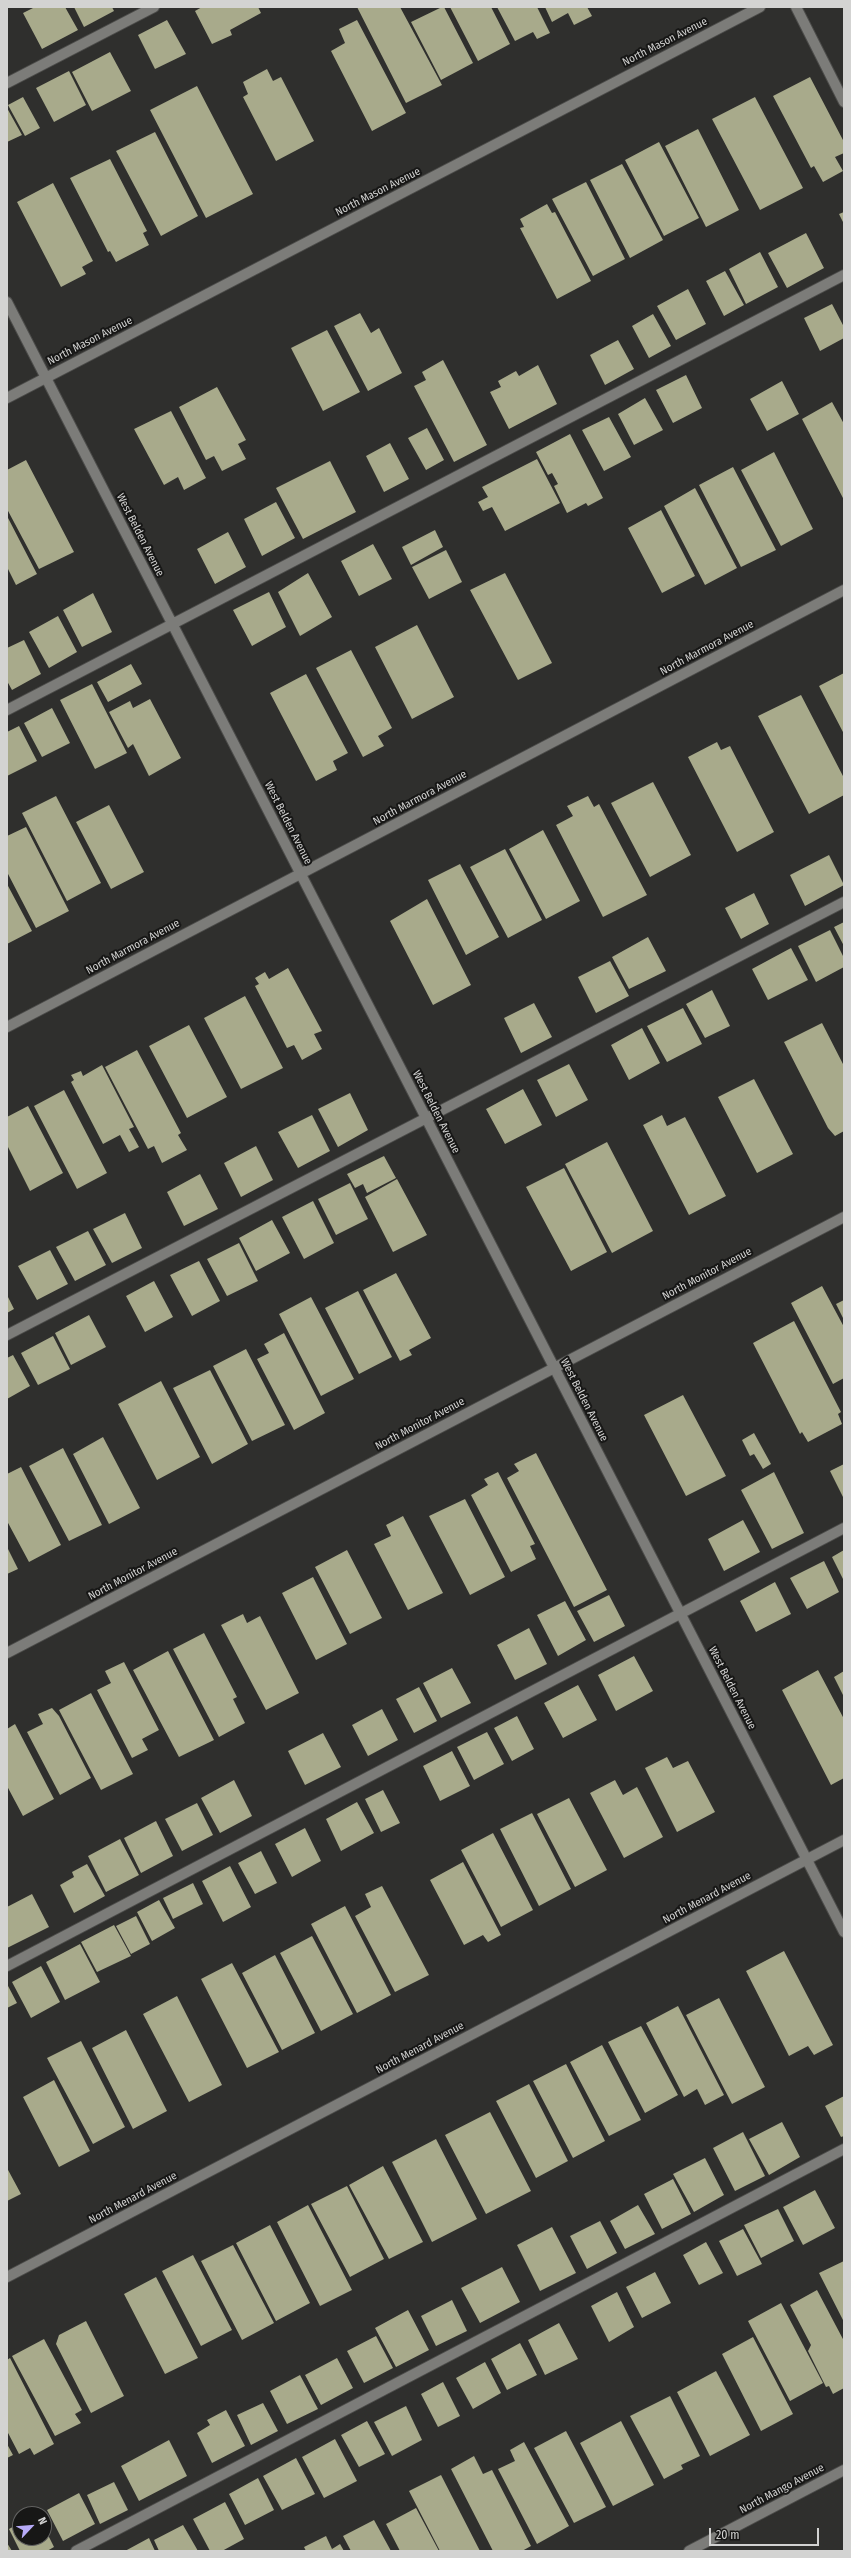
<!DOCTYPE html>
<style>
body{margin:0}
#map{position:relative;width:851px;height:2558px;overflow:hidden;background:#2f2f2d;font-family:"Fira Sans Condensed",sans-serif}
canvas{display:block}
.frame{position:absolute;inset:0;border:8px solid #d3d3d2;pointer-events:none}
.north{position:absolute;left:12px;top:2506px;width:40px;height:40px;box-sizing:border-box;background:#171716;border:1px solid #626261;border-radius:50%;rotate:64deg;font-size:11px;font-weight:700;line-height:16px;text-align:center;color:#d3d3d2}
.north::after{content:'';display:block;margin:auto;width:14px;height:18px;background:#b7abf8;clip-path:polygon(50% 0,100% 100%,50% 72%,0 100%)}
.scale{position:absolute;left:709px;top:2528px;width:110px;height:18px;box-sizing:border-box;border:2px solid #d3d3d2;border-top:0;padding-left:5px;font-size:12px;line-height:14px;white-space:nowrap;color:#d3d3d2;-webkit-text-stroke:3px #171716;paint-order:stroke}
</style>
<div id="map">
<canvas width="851" height="2558"></canvas>
<div class="frame"></div>
<div class="north">N</div>
<div class="scale">20 m</div>
</div>
<script>
const c = document.querySelector('canvas').getContext('2d');
c.lineJoin = 'round';
function fillPath(path, color) { c.fillStyle = color; c.fill(path, 'evenodd'); }
const toPath = rows => new Path2D(rows.map(r => 'M' + r).join(''));
function strokePath(path, color, width, dash) { c.strokeStyle = color; c.lineWidth = width; c.lineCap = dash ? 'butt' : 'round'; c.setLineDash(dash || []); c.stroke(path); }
function label(font, color, halo, rows, align = 'center') {
  c.font = font + ' "Fira Sans Condensed",sans-serif'; c.lineWidth = 4; c.setLineDash([]); c.textBaseline = 'middle'; c.strokeStyle = halo; c.fillStyle = color; for (const [text, x, y, turn = 0] of rows) {
    c.save(); c.translate(x, y); c.rotate((+turn || 0) * Math.PI / 180); c.textAlign = isNaN(turn) ? turn : align; if (halo) c.strokeText(text, 0, 0); c.fillText(text, 0, 0); c.restore();
  }
}
fillPath(toPath([
 [35,7,65,7,78,30,42,49,23,13],
 [74,7,112,7,114,11,84,27],
 [202,7,258,7,261,13,230,30,232,35,212,44,195,11],
 [357,7,400,7,442,85,406,103],
 [442,7,444,7,473,63,441,80,411,22],
 [450,7,491,7,510,44,478,61],
 [497,7,537,7,550,33,537,39,533,32,515,41],
 [545,7,587,7,592,16,574,25,568,13,552,22],
 [167,20,186,54,155,69,138,35],
 [357,20,406,113,372,131,331,51,345,43,339,29],
 [110,52,131,91,92,111,72,72],
 [267,69,273,81,281,77,314,141,276,161,243,97,248,94,243,82],
 [69,71,86,105,54,122,36,88],
 [810,77,844,142,844,153,835,157,843,171,823,182,814,166,811,168,773,96],
 [197,86,253,194,206,218,150,110],
 [23,97,40,128,25,136,8,105],
 [755,97,803,188,760,210,712,119],
 [7,108,22,135,7,142],
 [698,129,739,210,706,227,665,146],
 [155,132,198,216,161,236,116,151],
 [659,142,699,218,664,236,625,160],
 [110,159,147,231,143,233,149,245,116,262,110,251,108,252,70,178],
 [622,164,663,240,630,258,590,180],
 [586,182,625,259,593,276,552,199],
 [53,183,93,261,82,267,86,274,61,287,17,202],
 [547,204,552,213,555,212,591,281,557,299,520,228,524,227,520,219],
 [844,212,844,224,839,214],
 [806,233,824,268,787,288,768,253],
 [760,252,778,287,746,304,729,269],
 [725,271,744,305,724,316,706,281],
 [688,289,706,324,676,340,657,306],
 [832,304,844,327,844,338,820,351,804,318],
 [360,313,371,333,379,328,402,373,368,391,334,326],
 [653,314,671,346,649,358,632,326],
 [327,330,360,392,323,411,291,348],
 [618,340,634,369,605,385,590,355],
 [443,360,487,445,454,462,414,386,426,380,422,372],
 [538,365,557,404,509,429,490,392,501,387,498,381,516,371,519,376],
 [686,375,702,408,673,423,656,390],
 [782,381,799,414,767,431,750,399],
 [217,387,246,440,238,444,246,459,222,471,214,456,206,460,179,407],
 [645,398,663,430,634,445,618,414],
 [832,402,844,424,844,500,802,419],
 [171,411,206,478,184,490,178,477,164,485,134,429],
 [609,417,631,457,604,471,582,430],
 [427,428,444,460,426,470,408,438],
 [570,434,603,498,588,506,586,503,567,513,554,486,558,484,552,473,548,475,536,452],
 [390,443,409,479,384,492,366,456],
 [774,452,813,529,781,546,741,470],
 [537,459,560,503,505,531,492,507,483,511,478,502,488,497,482,487],
 [26,460,74,552,39,569,7,509,7,470],
 [330,461,356,512,303,539,276,488],
 [733,467,776,550,741,567,699,485],
 [695,488,737,568,705,585,664,506],
 [276,502,295,538,262,556,244,519],
 [661,510,695,576,662,593,628,528],
 [7,516,37,574,16,585,7,567],
 [435,530,443,547,411,565,402,547],
 [228,532,246,567,215,584,197,549],
 [373,544,392,579,359,596,341,561],
 [446,550,462,582,429,599,412,567],
 [308,573,332,617,300,636,278,592],
 [505,573,552,663,518,680,470,590],
 [269,592,286,627,252,646,233,610],
 [93,593,112,632,82,647,63,610],
 [58,616,77,652,49,668,29,632],
 [417,625,454,697,412,719,375,647],
 [24,640,41,674,12,690,7,681,7,648],
 [351,650,392,728,378,736,384,746,363,757,316,668],
 [131,664,142,684,108,702,97,682],
 [844,673,844,734,819,686],
 [306,674,348,753,333,761,337,770,316,781,270,693],
 [92,684,127,753,95,769,60,700],
 [801,695,844,778,844,795,809,814,758,716],
 [150,699,181,758,149,776,133,744,128,748,109,712,130,701,133,708],
 [52,708,70,743,42,757,24,723],
 [19,726,37,761,7,776,7,732],
 [717,742,721,750,730,746,774,832,737,852,688,757],
 [653,782,691,855,650,877,611,803],
 [56,796,101,883,67,901,22,813],
 [588,796,594,807,599,804,647,895,603,917,556,825,573,816,567,806],
 [109,805,144,872,111,889,76,822],
 [26,827,69,911,36,928,7,872,7,836],
 [543,830,580,901,546,919,509,849],
 [505,849,542,920,508,938,470,867],
 [829,855,844,885,805,906,790,875],
 [460,864,499,937,466,955,428,880],
 [7,884,32,931,7,944],
 [754,893,769,924,741,939,725,908],
 [427,899,471,985,433,1005,390,921],
 [844,922,844,946,834,927],
 [830,930,844,958,844,967,816,982,798,946],
 [648,937,666,971,629,989,612,957],
 [791,948,808,980,768,1000,752,969],
 [610,961,629,996,596,1013,578,977],
 [288,968,322,1031,314,1034,322,1049,302,1060,294,1045,287,1048,255,986,259,984,255,978,265,972,269,979],
 [712,990,730,1026,705,1038,686,1004],
 [245,996,283,1068,241,1089,204,1018],
 [534,1003,552,1037,521,1053,504,1018],
 [683,1008,702,1044,667,1062,647,1026],
 [822,1023,844,1066,844,1131,835,1136,828,1128,784,1042],
 [189,1025,227,1097,187,1118,149,1046],
 [642,1028,660,1063,629,1080,611,1045],
 [137,1050,181,1133,178,1135,187,1150,162,1163,154,1146,148,1149,105,1067],
 [569,1064,588,1100,556,1117,537,1080],
 [102,1065,134,1127,129,1129,139,1147,129,1152,120,1135,103,1144,71,1082,74,1080,71,1075,81,1071,83,1076],
 [754,1079,793,1154,757,1173,718,1097],
 [523,1089,542,1125,505,1144,486,1109],
 [64,1090,107,1173,77,1189,34,1106],
 [350,1093,368,1130,338,1147,318,1109],
 [28,1106,63,1173,30,1191,7,1145,7,1117],
 [312,1115,330,1151,298,1168,278,1132],
 [662,1115,667,1126,685,1117,726,1196,689,1215,643,1125],
 [607,1142,653,1231,612,1253,565,1164],
 [256,1146,273,1180,241,1197,224,1163],
 [384,1156,396,1178,367,1193,363,1184,355,1188,347,1174],
 [564,1168,607,1252,571,1271,526,1187],
 [200,1174,218,1209,184,1226,167,1192],
 [397,1179,427,1235,393,1252,365,1197],
 [350,1183,368,1219,336,1235,318,1199],
 [313,1201,334,1243,304,1259,282,1217],
 [125,1213,142,1248,112,1263,93,1229],
 [272,1220,290,1253,256,1271,239,1238],
 [88,1231,106,1265,75,1281,56,1247],
 [239,1243,258,1281,227,1296,207,1259],
 [50,1250,68,1284,37,1300,18,1266],
 [199,1261,220,1301,192,1316,170,1275],
 [396,1273,431,1338,409,1350,412,1355,400,1361,363,1290],
 [154,1281,173,1317,145,1332,126,1296],
 [822,1286,844,1327,844,1378,833,1384,791,1303],
 [358,1291,392,1357,359,1374,325,1308],
 [7,1295,14,1309,7,1313],
 [311,1297,354,1379,321,1396,279,1314],
 [844,1300,844,1320,836,1304],
 [89,1315,106,1347,71,1365,55,1333],
 [794,1321,841,1412,838,1414,842,1424,808,1442,802,1432,800,1434,753,1343],
 [284,1333,325,1413,294,1430,257,1359,269,1353,264,1344],
 [53,1336,70,1369,38,1385,21,1353],
 [246,1349,285,1425,252,1441,213,1366],
 [13,1355,30,1386,7,1399,7,1358],
 [210,1370,248,1444,212,1464,173,1388],
 [161,1381,200,1457,157,1480,118,1404],
 [683,1395,726,1476,686,1496,644,1415],
 [754,1433,771,1464,763,1469,754,1454,750,1456,742,1440],
 [103,1437,140,1508,109,1524,73,1454],
 [63,1448,102,1525,69,1541,29,1466],
 [536,1453,607,1590,574,1607,507,1478,519,1471,514,1464],
 [844,1464,844,1499,830,1471],
 [21,1467,61,1545,29,1562,7,1521,7,1474],
 [498,1472,535,1544,530,1546,536,1559,511,1572,471,1495,488,1485,484,1479],
 [774,1472,804,1533,772,1549,741,1490],
 [465,1499,505,1577,470,1595,429,1516],
 [403,1516,443,1593,408,1610,374,1544,391,1536,386,1525],
 [743,1520,760,1552,724,1571,708,1539],
 [7,1547,18,1569,7,1574],
 [347,1550,382,1618,350,1634,315,1567],
 [844,1550,844,1581,832,1557],
 [824,1561,839,1592,807,1609,790,1578],
 [313,1577,347,1644,316,1660,282,1593],
 [775,1582,791,1614,756,1632,740,1601],
 [609,1595,625,1626,594,1642,577,1611],
 [565,1601,586,1640,558,1656,537,1615],
 [243,1614,247,1623,260,1616,299,1693,266,1710,221,1625],
 [529,1628,547,1664,515,1680,497,1645],
 [204,1633,237,1697,233,1699,245,1723,219,1737,173,1649],
 [168,1651,214,1740,179,1757,133,1670],
 [634,1656,653,1691,616,1711,598,1675],
 [124,1662,159,1730,142,1739,148,1750,132,1758,97,1690,111,1683,105,1671],
 [452,1668,471,1703,441,1718,423,1683],
 [818,1670,844,1719,844,1778,831,1785,782,1690],
 [844,1671,844,1697,834,1677],
 [578,1685,597,1720,563,1738,544,1703],
 [419,1687,437,1721,414,1733,396,1699],
 [91,1693,133,1774,101,1790,59,1710],
 [52,1708,59,1716,91,1778,60,1795,27,1732,43,1724,38,1714],
 [382,1709,398,1740,368,1756,352,1725],
 [517,1716,534,1749,512,1761,494,1728],
 [15,1724,54,1799,23,1816,7,1786,7,1729],
 [487,1732,504,1764,474,1780,457,1747],
 [323,1733,341,1767,305,1785,288,1751],
 [452,1751,470,1786,440,1801,423,1766],
 [667,1757,673,1768,688,1761,715,1812,677,1832,645,1768],
 [234,1780,252,1816,220,1833,201,1798],
 [615,1780,623,1795,637,1787,663,1837,624,1858,590,1793],
 [383,1790,400,1823,381,1832,365,1799],
 [569,1798,607,1870,575,1887,537,1814],
 [357,1802,374,1833,341,1851,326,1819],
 [197,1803,213,1835,182,1851,165,1819],
 [532,1813,571,1889,539,1906,500,1829],
 [156,1821,173,1856,141,1873,124,1838],
 [305,1828,321,1861,292,1877,275,1844],
 [493,1833,533,1910,501,1927,461,1850],
 [120,1839,139,1875,106,1892,88,1856],
 [261,1851,277,1883,255,1894,238,1863],
 [463,1862,501,1935,488,1942,483,1935,464,1945,430,1880],
 [87,1864,105,1896,74,1913,60,1885,74,1877,72,1872],
 [230,1866,251,1907,223,1922,202,1881],
 [193,1883,203,1904,173,1919,163,1898],
 [382,1886,429,1975,395,1992,355,1916,371,1907,365,1894],
 [32,1894,49,1927,7,1948,7,1907],
 [159,1900,175,1928,152,1941,137,1912],
 [345,1906,391,1995,357,2013,311,1924],
 [136,1916,150,1944,131,1954,116,1926],
 [114,1925,131,1956,97,1972,81,1942],
 [312,1936,353,2014,321,2031,280,1953],
 [80,1944,100,1982,65,2000,46,1962],
 [784,1951,833,2045,814,2055,808,2046,789,2056,746,1971],
 [275,1955,315,2033,282,2050,242,1973],
 [232,1963,279,2052,247,2068,201,1979],
 [41,1966,60,2002,31,2018,12,1982],
 [7,1984,17,2003,7,2008],
 [177,1996,222,2085,189,2102,143,2014],
 [719,1998,765,2087,732,2104,686,2015],
 [678,2006,724,2095,705,2105,697,2089,684,2097,646,2023],
 [641,2026,678,2095,645,2113,608,2042],
 [126,2030,167,2111,133,2129,92,2048],
 [81,2041,125,2127,93,2144,47,2058],
 [602,2045,641,2120,609,2136,570,2062],
 [566,2064,605,2141,573,2158,533,2081],
 [54,2080,90,2151,59,2167,23,2097],
 [529,2084,568,2161,536,2178,496,2101],
 [844,2096,844,2136,841,2137,825,2106],
 [490,2112,531,2191,486,2214,445,2135],
 [782,2122,800,2157,769,2175,749,2139],
 [743,2132,765,2176,735,2191,713,2148],
 [436,2139,477,2219,432,2242,392,2162],
 [705,2158,724,2195,694,2212,673,2174],
 [383,2166,423,2242,389,2259,349,2185],
 [7,2168,21,2194,7,2201],
 [673,2179,691,2214,662,2229,644,2194],
 [347,2186,384,2259,350,2277,311,2204],
 [815,2190,835,2228,803,2245,783,2207],
 [308,2205,352,2290,320,2306,277,2222],
 [638,2205,655,2234,625,2249,610,2221],
 [778,2209,794,2241,761,2258,744,2225],
 [600,2221,617,2253,587,2269,570,2236],
 [270,2225,310,2303,276,2321,236,2243],
 [552,2227,576,2273,540,2291,517,2245],
 [743,2229,762,2264,737,2276,719,2241],
 [706,2242,723,2273,699,2285,683,2255],
 [233,2245,274,2323,242,2340,201,2261],
 [193,2255,232,2330,201,2346,162,2271],
 [844,2261,844,2322,819,2273],
 [502,2267,520,2302,480,2323,461,2288],
 [655,2272,671,2303,642,2318,626,2287],
 [156,2277,198,2358,165,2374,124,2294],
 [817,2290,844,2341,844,2388,833,2394,829,2386,826,2387,808,2351,811,2345,790,2305],
 [617,2292,634,2327,609,2342,591,2306],
 [452,2300,467,2331,436,2346,421,2316],
 [781,2303,823,2383,790,2401,748,2321],
 [408,2310,429,2350,396,2367,375,2328],
 [86,2321,124,2396,91,2413,56,2344,59,2335],
 [559,2323,578,2359,545,2375,528,2340],
 [376,2336,393,2368,364,2383,347,2351],
 [753,2337,793,2414,761,2431,722,2354],
 [44,2339,82,2410,75,2414,81,2423,55,2436,12,2356],
 [520,2343,537,2375,507,2390,491,2359],
 [10,2358,54,2444,34,2455,30,2448,19,2454,7,2431,7,2360],
 [337,2358,353,2388,321,2405,305,2375],
 [485,2362,501,2393,473,2409,456,2378],
 [716,2371,750,2435,710,2456,677,2392],
 [300,2375,318,2409,287,2424,270,2391],
 [443,2382,460,2416,438,2427,421,2394],
 [670,2396,700,2456,681,2465,683,2469,664,2479,630,2416],
 [263,2403,278,2431,251,2445,237,2415],
 [406,2406,422,2440,392,2456,374,2422],
 [226,2410,245,2446,212,2463,197,2433,210,2425,207,2420],
 [367,2421,385,2454,359,2467,341,2435],
 [621,2421,654,2485,613,2506,580,2443],
 [566,2431,606,2507,574,2523,534,2448],
 [335,2439,357,2481,324,2498,302,2457],
 [169,2440,187,2476,139,2501,121,2466],
 [524,2442,569,2526,537,2544,498,2469,515,2461,510,2450],
 [7,2444,13,2455,7,2458],
 [474,2456,483,2474,492,2470,531,2546,522,2551,493,2551,451,2469],
 [296,2458,315,2494,282,2510,263,2476],
 [441,2475,480,2551,440,2551,409,2491],
 [258,2478,274,2510,245,2525,229,2494],
 [114,2482,128,2510,100,2524,87,2495],
 [79,2493,95,2524,63,2541,47,2510],
 [225,2502,244,2539,222,2551,210,2551,193,2519],
 [416,2508,439,2551,400,2551,386,2524],
 [374,2520,391,2551,351,2551,343,2536],
 [20,2523,20,2538,44,2538,44,2527,54,2547,47,2551,20,2551,9,2529],
 [183,2525,198,2551,159,2551,154,2540],
 [326,2536,332,2549,340,2544,344,2551,306,2551,304,2547],
 [149,2538,155,2551,125,2551],
 [7,2543,12,2551,7,2551]
]), '#a8aa8b');
const minor = toPath([
 [796,7,844,102],
 [7,83,154,7],
 [7,302,844,1932],
 [7,398,760,7],
 [7,710,844,275],
 [7,1027,844,590],
 [7,1335,844,902],
 [7,1653,844,1217],
 [7,1966,844,1528],
 [7,2277,844,1840],
 [76,2551,844,2149],
 [689,2551,844,2470]
]);
strokePath(minor, '#4c4c4a', 12);
strokePath(minor, '#7c7c79', 10);
label('11px', '#d3d3d2', '#171716', [
 ["North Mason Avenue",665,42,-27],
 ["North Mason Avenue",378,192,-27],
 ["North Mason Avenue",90,341,-27],
 ["West Belden Avenue",140,535,63],
 ["North Marmora Avenue",707,648,-28],
 ["North Marmora Avenue",420,798,-28],
 ["West Belden Avenue",288,823,63],
 ["North Marmora Avenue",133,947,-28],
 ["West Belden Avenue",436,1112,63],
 ["North Monitor Avenue",707,1274,-28],
 ["West Belden Avenue",584,1400,63],
 ["North Monitor Avenue",420,1424,-28],
 ["North Monitor Avenue",133,1574,-28],
 ["West Belden Avenue",732,1688,63],
 ["North Menard Avenue",707,1898,-28],
 ["North Menard Avenue",420,2048,-28],
 ["North Menard Avenue",133,2198,-28],
 ["North Mango Avenue",782,2489,-28]
]);
</script>
